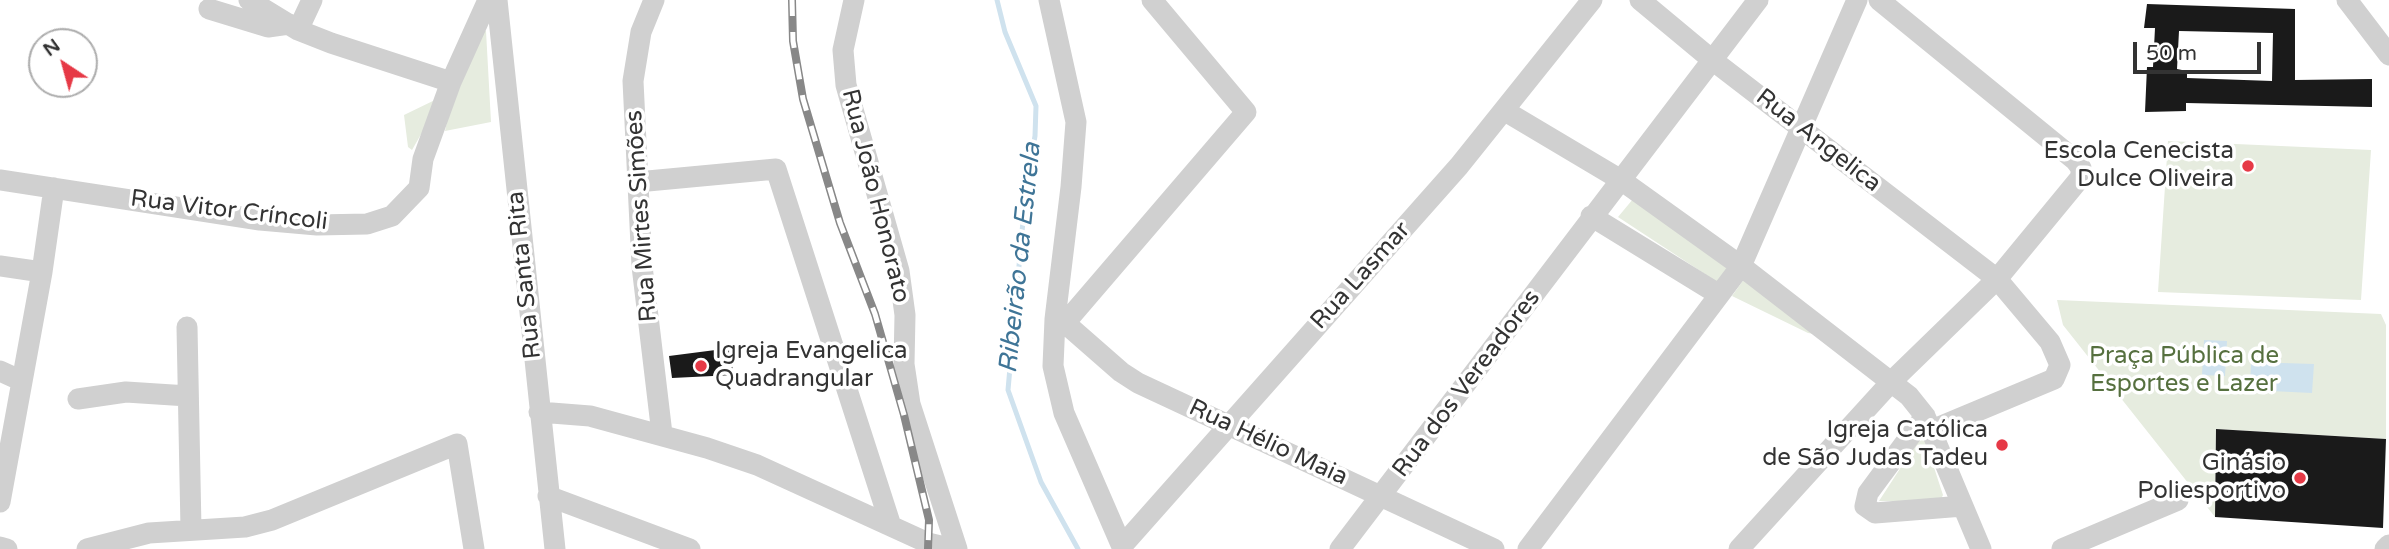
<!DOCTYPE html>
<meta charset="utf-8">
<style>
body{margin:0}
#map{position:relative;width:2389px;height:549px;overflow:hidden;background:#fff;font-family:"Varela Round",sans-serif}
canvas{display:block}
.north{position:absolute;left:28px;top:28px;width:70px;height:70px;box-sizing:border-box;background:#fff;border:2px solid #adadad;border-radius:50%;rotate:324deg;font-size:19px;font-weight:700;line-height:28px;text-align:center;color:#333}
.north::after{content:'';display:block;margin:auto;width:24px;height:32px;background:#e63946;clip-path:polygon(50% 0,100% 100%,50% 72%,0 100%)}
.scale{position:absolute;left:2133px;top:42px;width:128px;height:32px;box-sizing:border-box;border:4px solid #333;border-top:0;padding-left:9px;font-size:21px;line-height:24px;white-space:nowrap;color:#333;-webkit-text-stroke:5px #fff;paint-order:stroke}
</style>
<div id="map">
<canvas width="2389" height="549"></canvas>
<div class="north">N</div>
<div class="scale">50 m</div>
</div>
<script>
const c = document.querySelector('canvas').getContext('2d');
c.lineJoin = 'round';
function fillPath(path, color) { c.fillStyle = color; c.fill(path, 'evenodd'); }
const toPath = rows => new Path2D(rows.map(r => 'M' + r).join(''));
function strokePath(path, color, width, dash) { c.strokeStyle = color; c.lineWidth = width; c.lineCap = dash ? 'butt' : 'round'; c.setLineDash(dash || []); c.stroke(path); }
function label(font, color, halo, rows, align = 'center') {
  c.font = font + ' "Varela Round",sans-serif'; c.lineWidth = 7; c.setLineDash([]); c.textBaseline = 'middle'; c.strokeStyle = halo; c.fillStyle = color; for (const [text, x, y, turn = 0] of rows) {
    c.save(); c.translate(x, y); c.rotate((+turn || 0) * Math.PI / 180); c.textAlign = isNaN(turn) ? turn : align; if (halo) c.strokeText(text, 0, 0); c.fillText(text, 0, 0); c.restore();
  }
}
fillPath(toPath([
 [486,31,491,122,445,131,450,108,476,33],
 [437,99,440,101,412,150,408,147,404,115],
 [2168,141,2371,150,2361,300,2158,292],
 [1633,199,1730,266,1717,282,1618,217],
 [1747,275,1820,335,1808,333,1732,296],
 [2057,300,2381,314,2386,325,2386,439,2216,429,2215,517,2063,325],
 [1925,440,1943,495,1940,501,1879,501,1918,441]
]), '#e6ecdf');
fillPath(toPath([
 [2204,340,2227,341,2225,376,2202,375],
 [2251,362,2314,364,2312,393,2250,390]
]), '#cfe2ee');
strokePath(toPath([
 [997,0,1005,32,1036,106,1035,136,1026,187,1008,390,1041,482,1078,549]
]), '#cfe2ee', 5);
fillPath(toPath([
 [2147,4,2295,9,2295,80,2372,79,2372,107,2186,103,2186,111,2145,112,2147,67,2153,67,2155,28,2144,28],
 [2179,31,2273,33,2272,81,2187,78,2187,71,2177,69],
 [731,348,733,375,672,378,669,356],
 [2216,429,2386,439,2383,528,2215,517]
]), '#1a1a1a');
strokePath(toPath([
 [249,0,298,30,331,43,451,82],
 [497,0,555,549],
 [654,0,641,32,633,81,642,266,662,434],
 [854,0,843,50,846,85,899,271,905,315,904,364,910,404,957,549],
 [1049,0,1076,122,1071,187,1055,319,1053,366,1064,413,1123,549],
 [1640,0,1711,59,1997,279,2050,342,2060,365,2054,379,1932,430],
 [2347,0,2389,55],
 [209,9,268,27,289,24],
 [298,30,312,0],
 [1505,111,1621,180,1741,266,1909,396,1925,416,1981,549],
 [0,180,260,220,317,225,367,224,392,216,419,188,423,159,451,82,488,0],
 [637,182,776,169,891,526],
 [1591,216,1718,294],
 [0,266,42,272],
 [1055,319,1065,323,1121,372,1138,383,1494,549],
 [1065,323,1246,112,1152,0],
 [187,327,191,529],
 [0,371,22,381],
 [78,399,126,392,188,396],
 [539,412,590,416,707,448,757,465,928,543,953,549],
 [1925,416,1868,493,1865,506,1875,513,1963,506],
 [548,496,690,549],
 [0,502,42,272,54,188],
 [1122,546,1459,166,1592,0],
 [0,547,7,549],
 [87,549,149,533,245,527,272,520,457,444,474,549],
 [1340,549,1758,0],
 [1528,549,1741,266,1857,0],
 [1739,549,1892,381,1997,279,2081,177,2081,168,2075,160,1879,0],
 [2062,549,2178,500],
 [2385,549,2389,545]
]), '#d0d0d0', 21);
const rail = toPath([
 [792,0,793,41,803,99,840,223,875,314,904,415,929,520,928,549]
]);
strokePath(rail, '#888', 8);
strokePath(rail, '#fff', 5, [16]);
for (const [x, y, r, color] of [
 [2248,166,7,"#e63946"],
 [701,366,7,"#e63946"],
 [2002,445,7,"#e63946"],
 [2300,478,7,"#e63946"]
]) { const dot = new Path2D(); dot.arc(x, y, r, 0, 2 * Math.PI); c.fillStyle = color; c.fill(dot); strokePath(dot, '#fff', 2.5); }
label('24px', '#333', '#fff', [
 ["Rua Angelica",1818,141,38],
 ["Rua João Honorato",875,196,76],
 ["Rua Vitor Críncoli",229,211,7],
 ["Rua Mirtes Simões",642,216,-94],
 ["Rua Santa Rita",525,275,-96],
 ["Rua Lasmar",1361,276,-48],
 ["Rua dos Vereadores",1467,384,-53],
 ["Rua Hélio Maia",1268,443,25]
]);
label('24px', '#333', '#fff', [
 ["Escola Cenecista",2234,152],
 ["Dulce Oliveira",2234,180],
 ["Igreja Evangelica",715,352,"left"],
 ["Quadrangular",715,380,"left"],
 ["Igreja Católica",1988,431],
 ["de São Judas Tadeu",1988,459],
 ["Ginásio",2286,464],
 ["Poliesportivo",2286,492]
], 'right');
label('24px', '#56703f', '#fff', [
 ["Praça Pública de",2184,357],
 ["Esportes e Lazer",2184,385]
]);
label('italic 26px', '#3f7597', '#fff', [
 ["Ribeirão da Estrela",1021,258,-84]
]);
</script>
